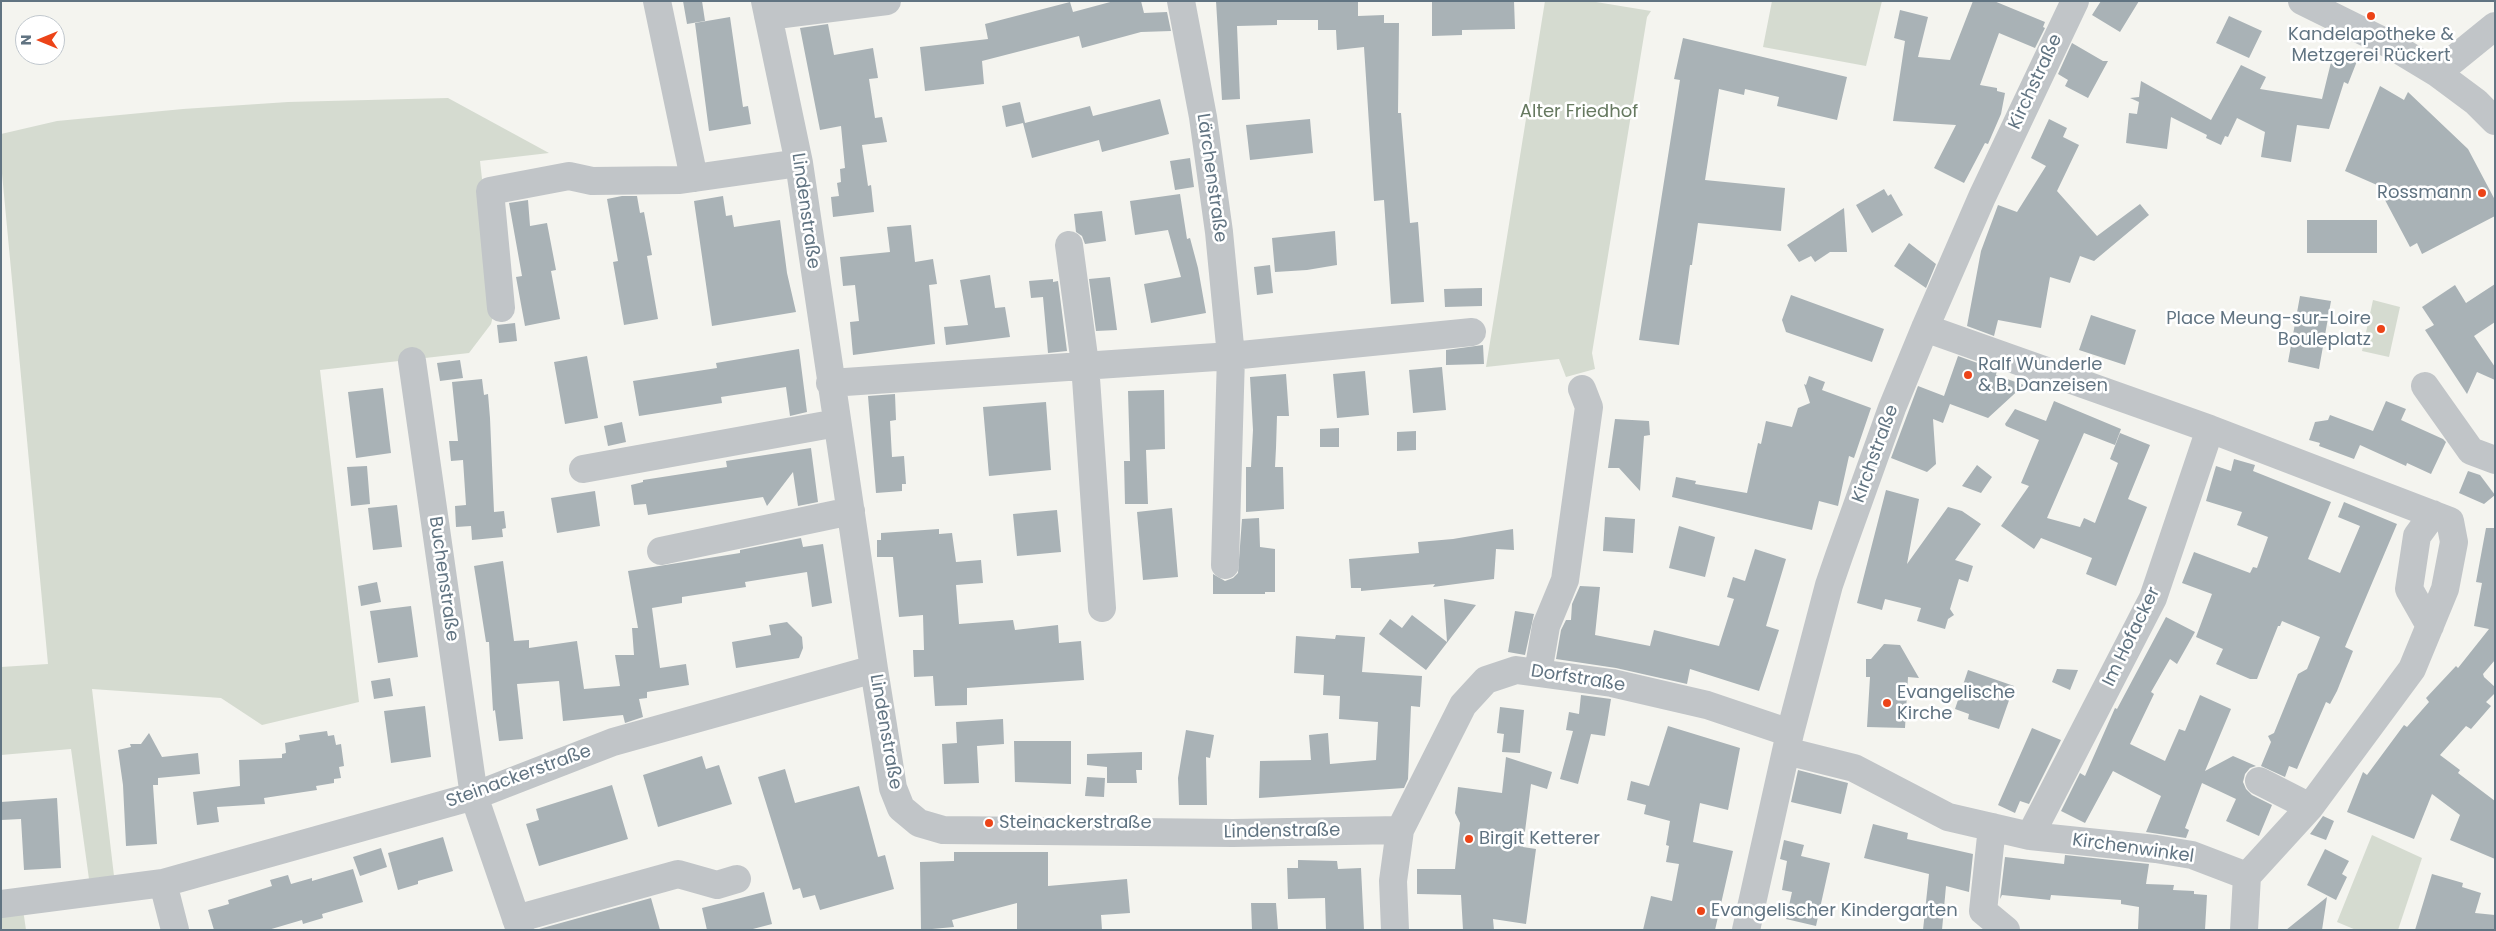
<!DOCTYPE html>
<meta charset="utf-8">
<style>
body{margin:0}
#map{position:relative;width:2496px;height:931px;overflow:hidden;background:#f4f4ef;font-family:Poppins,sans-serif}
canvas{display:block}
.frame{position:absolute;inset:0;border:2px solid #617482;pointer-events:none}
.north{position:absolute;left:15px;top:15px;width:50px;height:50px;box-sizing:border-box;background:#fff;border:1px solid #c0c7cd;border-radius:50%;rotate:270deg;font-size:14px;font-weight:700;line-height:20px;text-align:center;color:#617482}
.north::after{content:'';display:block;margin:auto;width:18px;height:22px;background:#ec4418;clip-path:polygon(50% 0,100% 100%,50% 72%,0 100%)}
</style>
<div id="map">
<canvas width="2496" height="931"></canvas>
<div class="frame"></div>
<div class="north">N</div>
</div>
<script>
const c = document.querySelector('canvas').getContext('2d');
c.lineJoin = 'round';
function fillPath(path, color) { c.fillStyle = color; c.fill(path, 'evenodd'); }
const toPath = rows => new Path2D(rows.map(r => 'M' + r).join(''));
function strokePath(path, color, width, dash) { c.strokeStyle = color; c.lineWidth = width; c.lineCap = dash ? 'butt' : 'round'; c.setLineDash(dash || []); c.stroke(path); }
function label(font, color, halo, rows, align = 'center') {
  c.font = font + ' Poppins,sans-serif'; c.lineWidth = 5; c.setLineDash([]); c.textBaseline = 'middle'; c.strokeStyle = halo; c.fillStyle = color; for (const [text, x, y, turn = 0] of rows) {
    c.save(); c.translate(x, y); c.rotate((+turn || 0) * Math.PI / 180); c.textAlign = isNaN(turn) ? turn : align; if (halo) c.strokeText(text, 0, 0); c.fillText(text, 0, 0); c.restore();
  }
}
fillPath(toPath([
 [1545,1,1590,1,1651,11,1647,17,1592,353,1595,369,1566,377,1559,359,1486,367],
 [1772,1,1882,1,1866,66,1763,47],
 [448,98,549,153,480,161,496,304,491,324,469,353,320,370,359,702,262,725,221,698,92,689,114,876,89,879,71,749,1,755,1,667,48,664,1,163,1,134,57,121,183,109,288,102],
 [2373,300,2400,307,2389,357,2362,351],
 [2372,835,2422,858,2398,930,2356,930,2337,922],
 [23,909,26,930,1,930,1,911]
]), '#d5dbd0');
fillPath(toPath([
 [683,1,702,1,705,21,687,24],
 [1114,1,1141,1,1144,13,1167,12,1171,31,1141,32,1082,48,1079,36,982,61,984,84,925,91,920,47,988,39,985,24,1070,2,1073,12],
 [1216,1,1358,1,1358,16,1384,15,1384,23,1399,23,1398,113,1401,113,1410,223,1418,222,1424,302,1391,304,1384,200,1374,201,1364,47,1337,50,1336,30,1318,30,1318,20,1277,20,1277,25,1237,26,1240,99,1222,100],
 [1432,1,1514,1,1515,29,1462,30,1462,35,1432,36],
 [1973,1,1994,1,2045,22,2043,27,2045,28,2035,48,1999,33,1980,85,1997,88,1997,91,2005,93,2001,114,1988,144,1985,143,1964,183,1934,168,1956,125,1893,121,1905,41,1894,38,1900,10,1928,17,1918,57,1950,60],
 [2101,1,2139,1,2120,32,2092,15],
 [2229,16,2262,31,2249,58,2216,43],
 [730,17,743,107,748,106,751,124,709,131,695,23],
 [828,24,834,55,873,48,878,78,869,79,875,118,882,117,887,142,862,145,868,186,871,185,874,212,833,217,831,197,839,196,837,183,841,182,840,169,845,168,841,126,820,130,800,28],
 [1683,38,1847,77,1837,120,1777,106,1779,97,1745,89,1744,95,1719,89,1705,180,1785,188,1781,231,1698,223,1692,265,1690,265,1679,345,1639,340,1680,80,1674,79],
 [2072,43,2103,61,2108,61,2088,98,2065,86,2068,80,2058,74],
 [2334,50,2359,56,2348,84,2344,82,2329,129,2297,125,2291,162,2261,157,2265,132,2237,118,2228,137,2225,136,2221,145,2206,138,2207,135,2171,117,2167,149,2126,143,2129,113,2137,114,2139,102,2130,98,2139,97,2141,81,2211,120,2241,65,2266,77,2260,89,2322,99],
 [2380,86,2404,100,2408,92,2468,149,2495,200,2495,216,2422,254,2417,243,2410,247,2377,185,2345,171],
 [1160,99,1169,134,1102,152,1099,140,1032,158,1023,123,1006,127,1002,106,1020,102,1025,123,1090,106,1093,116],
 [1310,119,1313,153,1250,160,1246,125],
 [2049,119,2067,128,2063,137,2079,145,2057,191,2097,236,2140,204,2149,215,2094,261,2080,256,2070,283,2050,277,2041,328,1998,320,1994,336,1967,326,1981,251,1998,205,2017,212,2046,166,2031,158],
 [1190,158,1194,187,1175,190,1170,161],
 [1884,189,1888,196,1891,194,1903,215,1872,233,1856,205],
 [1180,194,1187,239,1190,238,1198,268,1206,313,1151,323,1144,284,1181,277,1168,230,1135,235,1130,201],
 [622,196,637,196,640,213,644,212,652,255,647,256,658,319,624,325,613,262,618,261,607,199],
 [723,196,726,216,732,215,734,227,780,220,787,273,796,312,712,326,694,201],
 [528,200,530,226,547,223,556,270,551,271,560,319,525,326,516,277,522,276,509,203],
 [1844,208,1847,252,1830,252,1815,262,1811,256,1799,262,1787,245],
 [1102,211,1106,241,1085,244,1082,236,1076,232,1074,214],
 [2307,220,2377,220,2377,253,2307,253],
 [911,225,915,262,933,259,937,284,929,285,935,344,853,355,850,322,859,321,855,285,843,286,840,257,890,252,887,227],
 [1335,231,1337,265,1307,270,1275,272,1272,238],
 [1909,243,1936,264,1926,288,1894,266],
 [1270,265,1273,293,1257,295,1254,267],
 [990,275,995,308,1005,307,1010,337,946,345,944,327,968,325,960,280],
 [1110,277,1117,330,1096,331,1089,279],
 [1053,279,1053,282,1058,281,1067,351,1048,353,1043,297,1031,298,1029,281],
 [2495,284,2495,322,2474,336,2495,367,2495,380,2477,372,2467,394,2425,330,2434,325,2422,307,2455,285,2466,303],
 [1482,288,1482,306,1445,307,1444,289],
 [1791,295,1884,329,1872,362,1786,332,1782,320],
 [2300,296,2331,301,2319,369,2288,362],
 [2091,315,2136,330,2125,365,2079,350],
 [515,323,517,341,499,343,497,325],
 [1483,345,1484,364,1446,365,1446,350],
 [799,349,807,412,790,416,786,387,721,397,722,403,639,416,633,381,717,368,716,363],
 [587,356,598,418,565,424,554,362],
 [1958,356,1997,370,1996,375,2024,385,1988,418,1950,404,1943,423,1933,419,1936,464,1927,472,1891,458,1918,386,1944,396],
 [460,360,463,378,440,381,437,363],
 [1442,367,1446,410,1413,413,1409,370],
 [1365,371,1369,415,1337,418,1333,374],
 [1286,374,1289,416,1277,416,1276,448,1275,467,1283,467,1284,509,1246,512,1246,467,1251,467,1253,430,1250,377],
 [1809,376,1825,382,1822,390,1871,408,1854,458,1849,456,1838,506,1819,501,1812,530,1672,497,1676,477,1696,481,1695,484,1747,493,1758,443,1761,444,1766,421,1792,427,1798,408,1810,403,1804,384,1806,385],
 [482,379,484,395,488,394,490,418,494,512,504,511,506,528,502,529,503,537,472,540,471,526,456,527,455,506,466,505,463,460,451,461,449,441,458,441,452,382],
 [383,388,391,453,356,458,348,392],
 [1164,390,1165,449,1146,450,1148,504,1125,504,1124,461,1130,461,1128,391],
 [895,394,896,420,890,421,892,457,904,456,906,484,902,484,902,491,876,493,868,396],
 [2054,401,2121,429,2115,445,2084,433,2047,518,2080,527,2084,518,2095,523,2118,463,2110,459,2120,433,2150,445,2128,499,2147,507,2116,586,2086,574,2092,558,2041,538,2034,549,2001,526,2029,486,2021,483,2039,440,2006,426,2005,424,2015,409,2046,421],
 [2386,401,2406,409,2401,420,2443,439,2446,442,2431,474,2407,463,2406,466,2360,445,2354,459,2319,446,2320,443,2309,440,2315,422,2328,420,2330,415,2373,431],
 [1046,402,1051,470,989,476,983,407],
 [1615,419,1649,421,1650,435,1644,436,1640,491,1619,468,1608,468],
 [622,422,626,442,608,446,604,426],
 [1339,428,1339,447,1320,447,1320,429],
 [1416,431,1416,450,1397,451,1397,432],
 [811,448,818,502,798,506,793,472,767,506,763,497,648,515,646,504,634,505,631,485,643,482,643,480,727,467,726,461],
 [2234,459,2255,465,2253,471,2331,502,2308,559,2340,573,2360,526,2338,517,2344,502,2397,524,2345,647,2353,651,2337,691,2330,704,2326,702,2297,769,2289,766,2285,777,2261,766,2271,742,2268,736,2274,733,2298,674,2307,669,2320,637,2282,621,2280,626,2278,626,2257,679,2250,679,2216,664,2223,649,2196,637,2212,594,2182,583,2194,552,2250,573,2253,567,2257,568,2268,537,2237,525,2242,512,2206,501,2216,466,2231,471],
 [1977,465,1992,477,1981,493,1962,486],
 [367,466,370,504,351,506,347,467],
 [2468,471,2480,475,2495,495,2484,504,2459,493],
 [1886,490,1919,499,1907,564,1948,507,1962,511,1981,524,1955,560,1973,566,1968,582,1959,579,1950,609,1954,615,1948,619,1945,629,1917,621,1921,608,1885,599,1882,610,1857,603],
 [595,491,600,526,557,533,551,498],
 [397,505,402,547,373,550,368,508],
 [1172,508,1178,577,1143,580,1137,512],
 [1057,510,1061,552,1017,556,1013,514],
 [1605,517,1635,519,1633,553,1603,551],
 [1259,518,1260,547,1275,549,1275,592,1265,592,1265,594,1213,594,1213,574,1225,581,1233,578,1238,573,1242,519],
 [1679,526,1715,537,1705,577,1669,568],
 [2486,528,2495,528,2495,660,2483,674,2484,677,2495,687,2495,693,2486,702,2491,706,2471,729,2466,726,2440,755,2460,770,2458,773,2495,801,2495,859,2450,840,2460,815,2432,794,2414,839,2347,812,2363,772,2367,775,2404,725,2407,727,2429,702,2426,698,2456,666,2458,668,2489,629,2474,626,2482,583,2476,582],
 [939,529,939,534,952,533,956,562,981,560,983,583,956,585,959,624,1013,620,1015,630,1058,625,1059,643,1081,641,1084,680,967,688,967,705,935,706,933,676,914,677,913,650,924,650,923,615,899,617,893,557,877,557,877,540,881,540,881,533],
 [1513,529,1514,550,1496,549,1494,579,1433,587,1435,584,1361,591,1361,588,1351,588,1349,559,1419,553,1418,542,1453,539],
 [801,538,803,547,823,544,832,603,812,607,807,572,745,582,746,587,682,597,682,603,652,608,660,668,686,664,689,685,647,692,647,698,639,699,643,717,625,723,623,715,563,721,559,681,517,684,523,739,499,741,495,710,493,711,489,642,486,642,474,566,503,561,514,641,529,640,529,648,577,641,584,689,620,686,615,655,634,655,632,628,638,628,628,571,740,553,740,550],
 [1755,549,1786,559,1766,626,1779,630,1759,691,1690,669,1687,684,1616,668,1556,659,1561,630,1566,620,1571,620,1572,604,1580,586,1600,587,1595,635,1650,646,1654,630,1719,646,1734,599,1727,597,1733,577,1745,581],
 [377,582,381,602,361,606,358,586],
 [1444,599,1476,605,1426,670,1379,634,1390,619,1402,628,1412,615,1447,642],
 [411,606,418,657,378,663,370,611],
 [1515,611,1534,614,1525,655,1508,652],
 [2166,617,2195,632,2177,664,2170,659,2151,692,2154,694,2130,744,2165,761,2179,729,2185,731,2200,695,2231,709,2205,771,2233,756,2256,766,2250,768,2245,774,2243,782,2246,789,2252,795,2272,805,2259,836,2226,821,2236,799,2202,783,2185,828,2189,830,2186,838,2146,832,2161,796,2113,771,2085,823,2061,811,2080,773,2085,776,2115,708,2117,709],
 [787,622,802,637,803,648,799,658,736,668,732,642,771,635,769,625],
 [1336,635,1365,637,1362,672,1422,676,1420,707,1411,706,1408,779,1404,788,1259,798,1260,761,1311,760,1309,735,1328,733,1330,764,1376,760,1378,722,1339,719,1340,696,1323,695,1324,675,1294,673,1296,636,1335,639],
 [1884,644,1900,645,1919,678,1908,677,1905,728,1867,727,1870,677,1866,677,1866,659,1871,659],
 [2057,669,2078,670,2070,690,2052,682],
 [1968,670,2014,686,1999,729,1968,719,1969,714,1955,709],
 [390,678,393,696,374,699,371,681],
 [1581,695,1611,699,1605,736,1591,734,1578,784,1560,779,1573,731,1566,730,1569,712,1579,714],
 [425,706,431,757,391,763,384,711],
 [1500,707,1524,710,1520,753,1502,752,1504,734,1497,733],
 [1003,719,1004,744,977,746,979,783,944,784,942,744,957,743,956,722],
 [1668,726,1740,748,1728,810,1700,803,1693,842,1733,851,1715,930,1643,930,1651,896,1672,901,1679,864,1666,862,1669,846,1666,845,1670,821,1644,814,1646,805,1627,800,1631,781,1649,786],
 [2032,728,2061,740,2029,804,2020,801,2015,813,1998,805],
 [1186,730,1214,735,1210,758,1206,757,1207,805,1179,805,1178,778],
 [327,731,328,736,334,735,336,745,341,744,344,766,339,767,341,778,334,779,334,783,316,786,317,790,264,798,265,804,217,807,219,822,197,825,193,792,240,786,239,760,282,758,282,754,286,753,285,743,300,740,299,735],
 [149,733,162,757,198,753,200,774,158,778,158,785,153,785,157,844,126,846,123,785,118,750,131,747,130,744,141,744],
 [1014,741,1071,741,1071,784,1015,782],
 [1142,752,1142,770,1136,770,1137,783,1107,783,1107,767,1087,765,1087,754],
 [702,756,706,769,719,765,732,804,658,827,643,775],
 [1506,757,1552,772,1547,789,1531,784,1523,847,1536,849,1526,924,1493,919,1494,930,1463,930,1461,895,1417,894,1417,869,1455,869,1460,823,1455,813,1458,787,1502,793],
 [785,769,795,803,859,786,878,857,885,855,894,889,820,910,815,895,803,898,800,888,793,890,758,777],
 [1798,770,1848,783,1841,814,1791,802],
 [1087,777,1105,778,1104,797,1085,796],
 [612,785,628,839,539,866,526,824,539,820,536,809],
 [57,798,61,868,24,870,21,819,1,820,1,802],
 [2323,816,2334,821,2326,840,2310,834],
 [1873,824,1908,833,1907,839,1973,854,1969,892,1946,886,1942,930,1923,930,1929,874,1864,858],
 [443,837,453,871,418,881,418,884,398,890,388,853],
 [1784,840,1804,845,1801,856,1830,863,1816,926,1786,919,1792,892,1782,890,1787,861,1780,859],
 [381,848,387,867,360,876,353,857],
 [2325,849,2349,861,2342,874,2347,877,2336,900,2307,885],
 [954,852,1048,852,1048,886,1127,879,1130,913,1101,915,1102,930,1017,930,1017,903,952,920,954,927,921,930,920,862,954,861],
 [2065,855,2149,864,2146,884,2174,885,2173,890,2194,891,2194,894,2207,895,2205,930,2138,930,2139,907,2121,904,2121,900,2051,895,2050,900,2002,895,2000,899,2005,857,2064,864],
 [1298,860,1337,861,1338,869,1361,868,1364,930,1326,930,1325,898,1288,899,1287,868,1298,868],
 [353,869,363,902,322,914,323,918,303,924,302,920,268,930,214,930,208,910,229,904,228,900,272,886,270,880,288,875,291,884,312,878,312,881],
 [2432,874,2463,883,2462,887,2481,893,2475,913,2495,915,2495,930,2415,930],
 [764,892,772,924,749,930,707,930,702,908],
 [2327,897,2322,930,2286,930],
 [651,898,660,930,539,930,539,929],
 [1251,903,1276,903,1278,930,1252,930]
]), '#a9b2b6');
strokePath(toPath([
 [657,1,694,178],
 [765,1,799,163,874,669,893,788,901,808,919,823,943,830,1233,833,1400,830],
 [1181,1,1203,117,1219,232,1231,356,1225,565],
 [2302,1,2389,44,2437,73,2476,102,2495,121],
 [768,16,887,1],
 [2437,73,2495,26],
 [1069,245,1085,364,1102,608],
 [501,308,490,191,569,176,592,181,680,180,799,163],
 [1925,328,2210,429,2450,521,2454,542,2445,589,2412,669,2310,807,2247,876],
 [412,361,474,796,520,930],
 [830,383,1231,356,1472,332],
 [2425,386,2471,451,2495,460],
 [583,469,837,423],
 [661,551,851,511],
 [2430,626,2409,589,2417,536,2433,514],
 [1538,672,1546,626,1565,580,1589,407,1582,389],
 [1786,751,1854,768,1948,817,2030,836,2156,849,2192,855,2247,876],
 [2259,781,2310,807],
 [1992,827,1983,911,2006,930],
 [2030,836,2153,598,2210,429],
 [163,883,175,930],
 [1,904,163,883,474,796,613,742,874,669],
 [516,919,678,874,717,885,737,879],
 [1395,930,1393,881,1400,830,1463,705,1486,680,1516,670,1612,683,1707,705,1790,733],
 [1746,930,1790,733,1829,585,1839,556,1892,408,1925,328,1982,197,2075,1],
 [2244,930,2247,876]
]), '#c1c5c8', 28);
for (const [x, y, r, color] of [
 [2371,16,5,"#ec4418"],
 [2482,193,5,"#ec4418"],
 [2381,329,5,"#ec4418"],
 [1968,375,5,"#ec4418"],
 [1887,703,5,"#ec4418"],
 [989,823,5,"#ec4418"],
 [1469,839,5,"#ec4418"],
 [1701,911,5,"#ec4418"]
]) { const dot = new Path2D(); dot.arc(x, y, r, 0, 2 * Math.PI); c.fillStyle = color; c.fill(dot); strokePath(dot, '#fff', 2); }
label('18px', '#617482', '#fff', [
 ["Kandelapotheke &",2371,35,"center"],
 ["Metzgerei Rückert",2371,56,"center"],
 ["Rossmann",2472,193,"right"],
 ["Place Meung-sur-Loire",2371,319,"right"],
 ["Bouleplatz",2371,340,"right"],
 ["Ralf Wunderle",1978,365],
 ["& B. Danzeisen",1978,386],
 ["Evangelische",1897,693],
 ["Kirche",1897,714],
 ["Steinackerstraße",999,823],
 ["Birgit Ketterer",1479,839],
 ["Evangelischer Kindergarten",1711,911]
], 'left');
label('18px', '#617482', '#fff', [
 ["Kirchstraße",2036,82,-65],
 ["Lärchenstraße",1211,178,82],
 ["Lindenstraße",805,211,82],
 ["Kirchstraße",1876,454,-70],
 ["Buchenstraße",443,579,82],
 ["Im Hofacker",2132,637,-64],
 ["Dorfstraße",1578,679,9],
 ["Lindenstraße",885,732,80],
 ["Steinackerstraße",519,777,-20],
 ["Lindenstraße",1282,832,-1],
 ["Kirchenwinkel",2133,849,8]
]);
label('18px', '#667960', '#fff', [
 ["Alter Friedhof",1579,112]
]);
</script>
